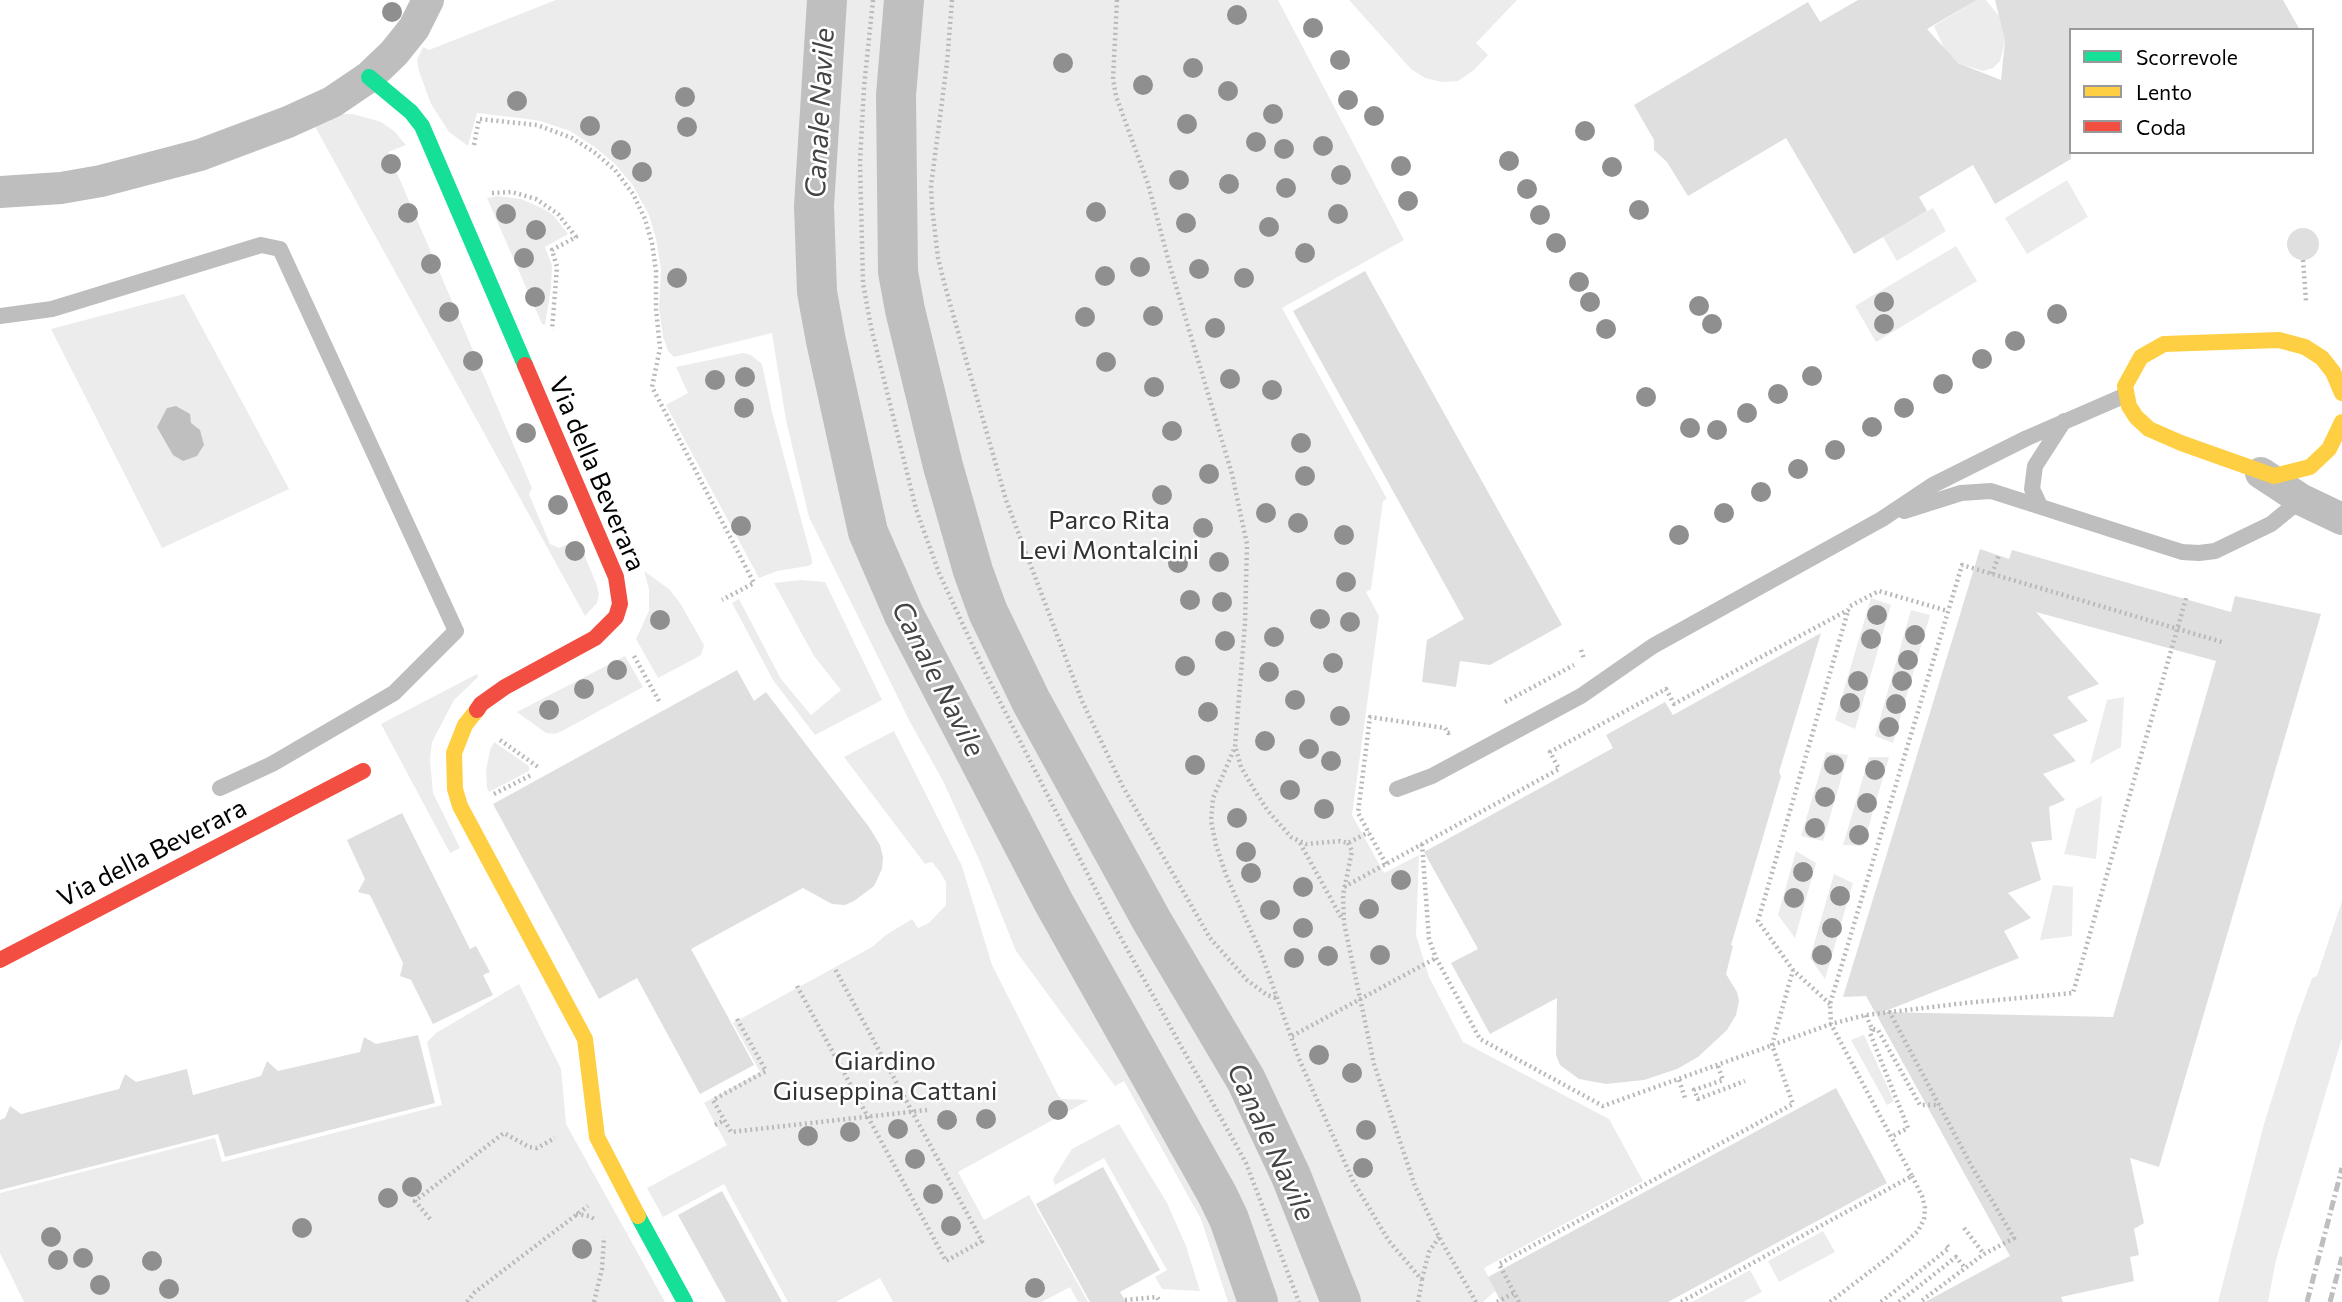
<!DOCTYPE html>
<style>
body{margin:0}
#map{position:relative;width:2342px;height:1302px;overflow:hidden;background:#fff;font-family:Commissioner,sans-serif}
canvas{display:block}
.legend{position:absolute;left:2069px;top:28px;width:245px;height:126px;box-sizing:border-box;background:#fff;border:2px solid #999;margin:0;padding:9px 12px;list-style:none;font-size:21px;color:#000}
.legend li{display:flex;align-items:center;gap:14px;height:35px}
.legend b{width:35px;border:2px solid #999}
</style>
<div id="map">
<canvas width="2342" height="1302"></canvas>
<ul class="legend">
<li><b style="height:9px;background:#16e098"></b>Scorrevole</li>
<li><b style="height:9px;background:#ffcf43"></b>Lento</li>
<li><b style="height:9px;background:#f24e42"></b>Coda</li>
</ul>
</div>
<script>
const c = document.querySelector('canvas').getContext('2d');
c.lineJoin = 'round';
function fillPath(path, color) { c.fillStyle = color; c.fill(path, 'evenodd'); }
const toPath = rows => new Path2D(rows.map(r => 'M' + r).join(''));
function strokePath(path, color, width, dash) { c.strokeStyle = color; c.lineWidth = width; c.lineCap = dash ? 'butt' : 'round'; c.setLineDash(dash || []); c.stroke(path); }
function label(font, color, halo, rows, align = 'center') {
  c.font = font + ' Commissioner,sans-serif'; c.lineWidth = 5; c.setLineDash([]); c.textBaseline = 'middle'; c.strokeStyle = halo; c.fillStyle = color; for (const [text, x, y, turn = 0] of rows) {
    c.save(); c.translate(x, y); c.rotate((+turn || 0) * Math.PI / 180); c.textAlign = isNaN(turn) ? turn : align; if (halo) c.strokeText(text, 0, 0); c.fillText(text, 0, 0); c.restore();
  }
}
fillPath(toPath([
 [556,0,1278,0,1404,240,1282,308,1387,499,1383,501,1371,589,1366,592,1379,616,1352,815,1384,873,1419,855,1416,935,1429,977,1463,1042,1609,1119,1643,1181,1484,1268,1495,1291,1483,1302,1228,1302,1201,1219,1124,1081,1115,1086,1016,951,981,864,943,781,910,722,809,517,786,420,772,333,674,357,668,351,663,336,659,308,661,269,656,239,649,215,632,184,614,163,596,148,570,131,540,121,520,118,477,113,468,146,449,132,431,104,419,71,417,60,423,47,429,50],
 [1349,0,1517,0,1476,43,1488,55,1474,70,1458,81,1442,82,1425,78,1411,69],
 [1977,0,1986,0,1999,16,2005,41,2000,61,1993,68,1983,71,1958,63,1945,50,1934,26],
 [340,114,353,114,381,122,394,131,406,145,388,152,532,488,529,494,550,544,559,548,578,540,596,583,599,594,597,603,585,616,313,123],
 [2067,180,2088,217,2027,254,2005,218],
 [497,196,521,199,544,209,554,216,568,234,545,247,552,265,551,287,545,325,542,324,487,198],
 [1933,208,1946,231,1897,261,1883,237],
 [1956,246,1977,281,1876,342,1855,306],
 [184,294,289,489,162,548,51,329],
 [743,353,751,355,762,364,772,412,812,560,812,564,808,566,777,571,759,578,666,405,688,393,676,367],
 [644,571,669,589,680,603,704,645,701,655,694,659,658,678,636,639,649,611,649,589],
 [801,580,825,582,882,700,815,735,773,680,732,603,739,599,781,679,811,715,841,690,814,656,774,583],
 [1871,598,1891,605,1855,729,1835,720],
 [1911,610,1930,615,1893,743,1875,736],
 [625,656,643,687,564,730,555,734,546,733,517,712],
 [477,674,478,677,454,700,432,742,430,759,433,793,460,848,450,853,381,724],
 [2124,697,2121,747,2090,764,2107,700],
 [894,731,962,866,992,965,1058,1095,1061,1099,1089,1100,958,1172,984,1220,1029,1195,1088,1302,1078,1302,1070,1287,1042,1302,893,1302,880,1278,836,1302,788,1302,724,1184,663,1217,647,1188,727,1145,704,1103,760,1072,733,1023,872,947,886,935,912,919,918,928,929,923,946,905,946,882,940,872,932,862,925,864,844,757],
 [494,742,529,766,529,771,489,792,487,788,486,771,490,750],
 [1826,752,1848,755,1823,841,1801,836],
 [1869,757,1889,757,1863,846,1843,845],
 [2102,796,2096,859,2064,854,2076,809],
 [1796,851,1816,863,1795,938,1778,915],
 [1834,874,1853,883,1825,979,1810,958],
 [2053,885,2073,887,2072,936,2040,940],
 [2342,901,2342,1038,2276,1260,2268,1302,2218,1302,2264,1124,2296,1022,2312,978,2317,976],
 [519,984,561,1069,566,1124,665,1302,24,1302,0,1253,0,1193,215,1138,222,1162,442,1105,427,1042,436,1033],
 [1864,1035,1894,1101,1887,1105,1851,1040],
 [1119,1124,1167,1203,1186,1246,1200,1291,1162,1289,1155,1277,1167,1270,1104,1158,1055,1185,1053,1179,1072,1149],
 [1823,1231,1835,1252,1779,1282,1768,1261],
 [1750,1270,1762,1292,1743,1302,1692,1302]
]), '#ececec');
fillPath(toPath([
 [176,406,190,414,191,423,200,430,204,445,197,456,183,461,173,455,157,427,167,408]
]), '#bfbfbf');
strokePath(toPath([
 [827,0,814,206,817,292,826,341,868,532,904,615,1054,903,1217,1194,1229,1219,1258,1302],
 [904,0,896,95,898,272,905,310,943,466,973,571,988,612,1031,701,1152,921,1246,1080,1291,1176,1341,1302]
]), '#bfbfbf', 40);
fillPath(toPath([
 [1858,0,1977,0,1927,29,1958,63,2001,80,2005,41,1995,0,2283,0,2300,30,2071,30,2071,159,1995,204,1973,165,1919,197,1927,211,1854,254,1786,138,1688,196,1667,162,1654,150,1654,140,1634,105,1808,2,1820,22],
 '2287 244a16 16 0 1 1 32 0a16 16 0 1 1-32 0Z',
 [1365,271,1562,625,1490,665,1460,661,1456,687,1422,682,1427,640,1464,619,1293,311],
 [1980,549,2009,559,2012,550,2231,612,2235,596,2321,614,2159,1167,2130,1158,2144,1223,2134,1229,2139,1255,2130,1257,2134,1281,2061,1297,2063,1302,1925,1302,2010,1256,1866,996,1843,997],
 [2036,612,2216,661,2113,1017,1883,1012,2019,958,2004,931,2031,918,2008,893,2041,880,2031,842,2052,840,2049,807,2065,800,2043,774,2076,761,2053,735,2088,721,2067,697,2099,684],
 [1821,633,1779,772,1781,776,1731,945,1733,946,1726,974,1737,992,1739,1001,1736,1015,1727,1030,1698,1057,1677,1069,1644,1080,1606,1084,1579,1079,1560,1065,1556,1055,1557,998,1490,1034,1451,963,1478,949,1424,852,1613,748,1606,735,1665,702,1673,715],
 [737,670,754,701,766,692,869,827,880,845,883,857,882,869,874,886,854,901,845,905,832,904,803,888,691,949,754,1065,700,1094,637,978,599,999,493,804],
 [402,813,470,949,476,946,490,972,483,975,493,995,433,1024,411,980,400,976,403,963,370,895,358,892,365,879,347,840],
 [418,1035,435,1103,225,1157,218,1134,0,1190,0,1120,5,1118,10,1106,21,1114,119,1089,125,1074,136,1082,187,1069,193,1095,261,1076,267,1061,278,1071,360,1052,364,1037,376,1044],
 [1836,1088,1887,1183,1668,1302,1501,1302,1488,1277],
 [1103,1167,1160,1270,1120,1292,1126,1302,1090,1302,1036,1204],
 [722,1191,782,1302,726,1302,678,1215]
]), '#dfdfdf');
strokePath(toPath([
 [873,0,864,87,860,162,863,283,871,327,916,509,939,573,985,672,1111,920,1246,1163,1299,1302],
 [952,0,947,63,931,186,932,207,938,258,945,286,1006,500,1082,701,1122,785,1210,938,1247,980,1267,995,1276,998],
 [1117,0,1113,79,1116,96,1148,184,1170,266,1232,474,1247,544,1245,623,1235,747,1213,798,1211,821,1216,845,1226,875,1261,953,1299,1059,1353,1181,1389,1241,1422,1280,1418,1302],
 [474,145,479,119,537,125,572,138,594,152,615,170,633,194,645,219,652,243,656,271,656,309,660,348,652,387,754,583,722,600],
 [2296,152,2296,153],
 [492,193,512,192,536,199,558,214,576,237,552,250,557,267,552,330],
 [2303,260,2306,301],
 [1992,574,1999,555],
 [1581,650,1584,659],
 [634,656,659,701],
 [1505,702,1574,665],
 [500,740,538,767],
 [1236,749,1241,767,1255,791,1268,811,1291,837,1306,844,1340,841,1348,843,1369,832],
 [494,794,533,774],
 [1300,843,1341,917],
 [1348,843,1352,851,1343,895,1344,923,1374,1064,1415,1186,1439,1237,1476,1302],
 [1422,844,1429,939,1436,958,1480,1039,1603,1106,1831,1024,1866,1015,1965,1003,2073,993,2187,595],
 [1386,864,1358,813,1370,717,1445,728,1448,733,1451,732],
 [1344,887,1559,769,1550,752,1666,689,1674,704,1848,610,1850,606,1879,591,1948,611],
 [797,986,946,1261,982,1241,834,967],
 [1830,1004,1793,970,1758,921,1848,611],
 [1889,1011,1971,1165,2014,1238,1984,1254,1920,1302],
 [1866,1015,1872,1029,1878,1030,1920,1105,1940,1105],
 [737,1019,766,1071,713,1100,731,1132,927,1110],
 [1872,1029,1870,1033,1908,1128,1891,1137],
 [1292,1036,1436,958],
 [1718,1066,1723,1080,1694,1090,1698,1099,1745,1081],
 [1679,1080,1685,1098],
 [715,1125,725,1120],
 [576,1214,589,1216,596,1220],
 [430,1219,415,1201,504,1133,529,1147,537,1148,555,1138],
 [1964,1228,1984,1254],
 [1422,1279,1429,1252,1439,1237],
 [1125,1300,1157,1297,1160,1302],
 [467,1302,475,1292,588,1206],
 [594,1302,602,1269,604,1237],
 [1497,1302,1514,1293],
 [1519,1302,1499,1264,1793,1104,1772,1045,1793,970],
 [1681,1302,1912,1176,1831,1024,1830,1004,1962,565,2222,642],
 [1830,1302,1893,1254,1918,1231,1924,1219,1925,1208,1922,1196,1912,1176],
 [1881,1302,1949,1248,1945,1243],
 [1899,1302,1956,1257,1965,1268]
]), '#b9b9b9', 4.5, [2, 3.5]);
strokePath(toPath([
 [0,316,52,309,261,245,280,249,456,631,394,693,272,764,220,788],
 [2040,506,2032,489,2035,466,2064,421],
 [1904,511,1961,493,1991,491,2182,552,2199,553,2215,551,2271,524,2304,497],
 [1397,789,1432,776,1581,696,1653,646,1882,519,1933,485,2027,438,2126,395]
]), '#bebebe', 16);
strokePath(toPath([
 [0,192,61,188,101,181,200,155,288,122,332,102,369,77,394,53,414,28,428,0],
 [2261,473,2302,500,2342,519]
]), '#bebebe', 32);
strokePath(toPath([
 [369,77,411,112,422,126,525,365],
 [638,1216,685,1302]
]), '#16e098', 16);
strokePath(toPath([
 [2342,393,2333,372,2322,358,2305,347,2279,340,2164,344,2141,357,2125,386,2129,406,2136,417,2149,429,2181,443,2274,476,2310,467,2329,449,2342,422],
 [477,710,465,725,454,753,455,789,460,806,585,1039,597,1137,638,1216]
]), '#ffcf43', 16);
strokePath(toPath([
 [477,710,481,704,505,687,595,638,616,617,620,604,616,577,525,365],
 [0,960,363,771]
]), '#f24e42', 16);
strokePath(toPath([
 [2307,1302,2342,1168],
 [2330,1302,2342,1257]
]), '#bebebe', 5, [10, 3.5, 2, 3.5]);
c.fillStyle = '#8f8f8f';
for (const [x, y] of [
 [392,12],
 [1237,15],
 [1313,28],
 [1340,60],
 [1063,63],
 [1193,68],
 [1143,85],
 [1228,91],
 [685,97],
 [1348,100],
 [517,101],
 [1273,114],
 [1374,116],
 [1187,124],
 [590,126],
 [687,127],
 [1585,131],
 [1256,142],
 [1323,146],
 [1284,149],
 [621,150],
 [1509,161],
 [391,164],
 [1401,166],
 [1612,167],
 [642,172],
 [1341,175],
 [1179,180],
 [1229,184],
 [1286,188],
 [1527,189],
 [1408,201],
 [1639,210],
 [1096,212],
 [408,213],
 [506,214],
 [1338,214],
 [1540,215],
 [1186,223],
 [1269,227],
 [536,230],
 [1556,243],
 [1305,253],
 [524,258],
 [431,264],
 [1140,267],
 [1199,269],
 [1105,276],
 [677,278],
 [1244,278],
 [1579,282],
 [535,297],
 [1590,302],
 [1884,302],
 [1699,306],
 [449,312],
 [2057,314],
 [1153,316],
 [1085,317],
 [1712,324],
 [1884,324],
 [1215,328],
 [1606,329],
 [2015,341],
 [1982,359],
 [473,361],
 [1106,362],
 [1812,376],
 [745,377],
 [1230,379],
 [715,380],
 [1943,384],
 [1154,387],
 [1272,390],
 [1778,394],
 [1646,397],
 [744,408],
 [1904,408],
 [1747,413],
 [1872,427],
 [1690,428],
 [1717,430],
 [1172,431],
 [526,433],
 [1301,443],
 [1835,450],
 [1798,469],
 [1209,474],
 [1305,476],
 [1761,492],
 [1162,495],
 [558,505],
 [1266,513],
 [1724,513],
 [1298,523],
 [741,526],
 [1203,528],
 [1344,535],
 [1679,535],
 [575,551],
 [1219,562],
 [1178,563],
 [1346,582],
 [1190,600],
 [1222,602],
 [1877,615],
 [1320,619],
 [660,620],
 [1350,622],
 [1915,635],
 [1274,637],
 [1871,639],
 [1225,641],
 [1908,660],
 [1333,663],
 [1185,666],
 [617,670],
 [1269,672],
 [1858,681],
 [1902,681],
 [584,689],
 [1295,700],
 [1850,703],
 [1896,704],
 [549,710],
 [1208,712],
 [1340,716],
 [1889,727],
 [1265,741],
 [1309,749],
 [1331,761],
 [1195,765],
 [1834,765],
 [1875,770],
 [1290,790],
 [1825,797],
 [1867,803],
 [1324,809],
 [1237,818],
 [1815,828],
 [1859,835],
 [1246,852],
 [1803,872],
 [1251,873],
 [1401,880],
 [1303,887],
 [1840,896],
 [1794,898],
 [1369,909],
 [1270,910],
 [1303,928],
 [1832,928],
 [1380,955],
 [1822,955],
 [1328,956],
 [1294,958],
 [1319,1055],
 [1352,1073],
 [1058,1110],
 [986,1119],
 [947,1120],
 [898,1129],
 [1366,1130],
 [850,1132],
 [808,1136],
 [915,1159],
 [1363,1168],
 [412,1187],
 [933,1194],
 [388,1198],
 [951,1226],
 [302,1228],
 [51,1237],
 [582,1249],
 [83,1258],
 [58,1260],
 [152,1261],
 [100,1285],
 [1035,1288],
 [169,1289]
]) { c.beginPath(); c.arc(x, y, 10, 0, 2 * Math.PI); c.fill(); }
label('26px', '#000', '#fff', [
 ["Via della Beverara",597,474,67],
 ["Via della Beverara",152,853,-27]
]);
label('26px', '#333', '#fff', [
 ["Parco Rita",1109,520],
 ["Levi Montalcini",1109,550],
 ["Giardino",885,1061],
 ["Giuseppina Cattani",885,1091]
]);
label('italic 28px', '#444', '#fff', [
 ["Canale Navile",820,113,-87],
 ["Canale Navile",938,679,63],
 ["Canale Navile",1271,1142,65]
]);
</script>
